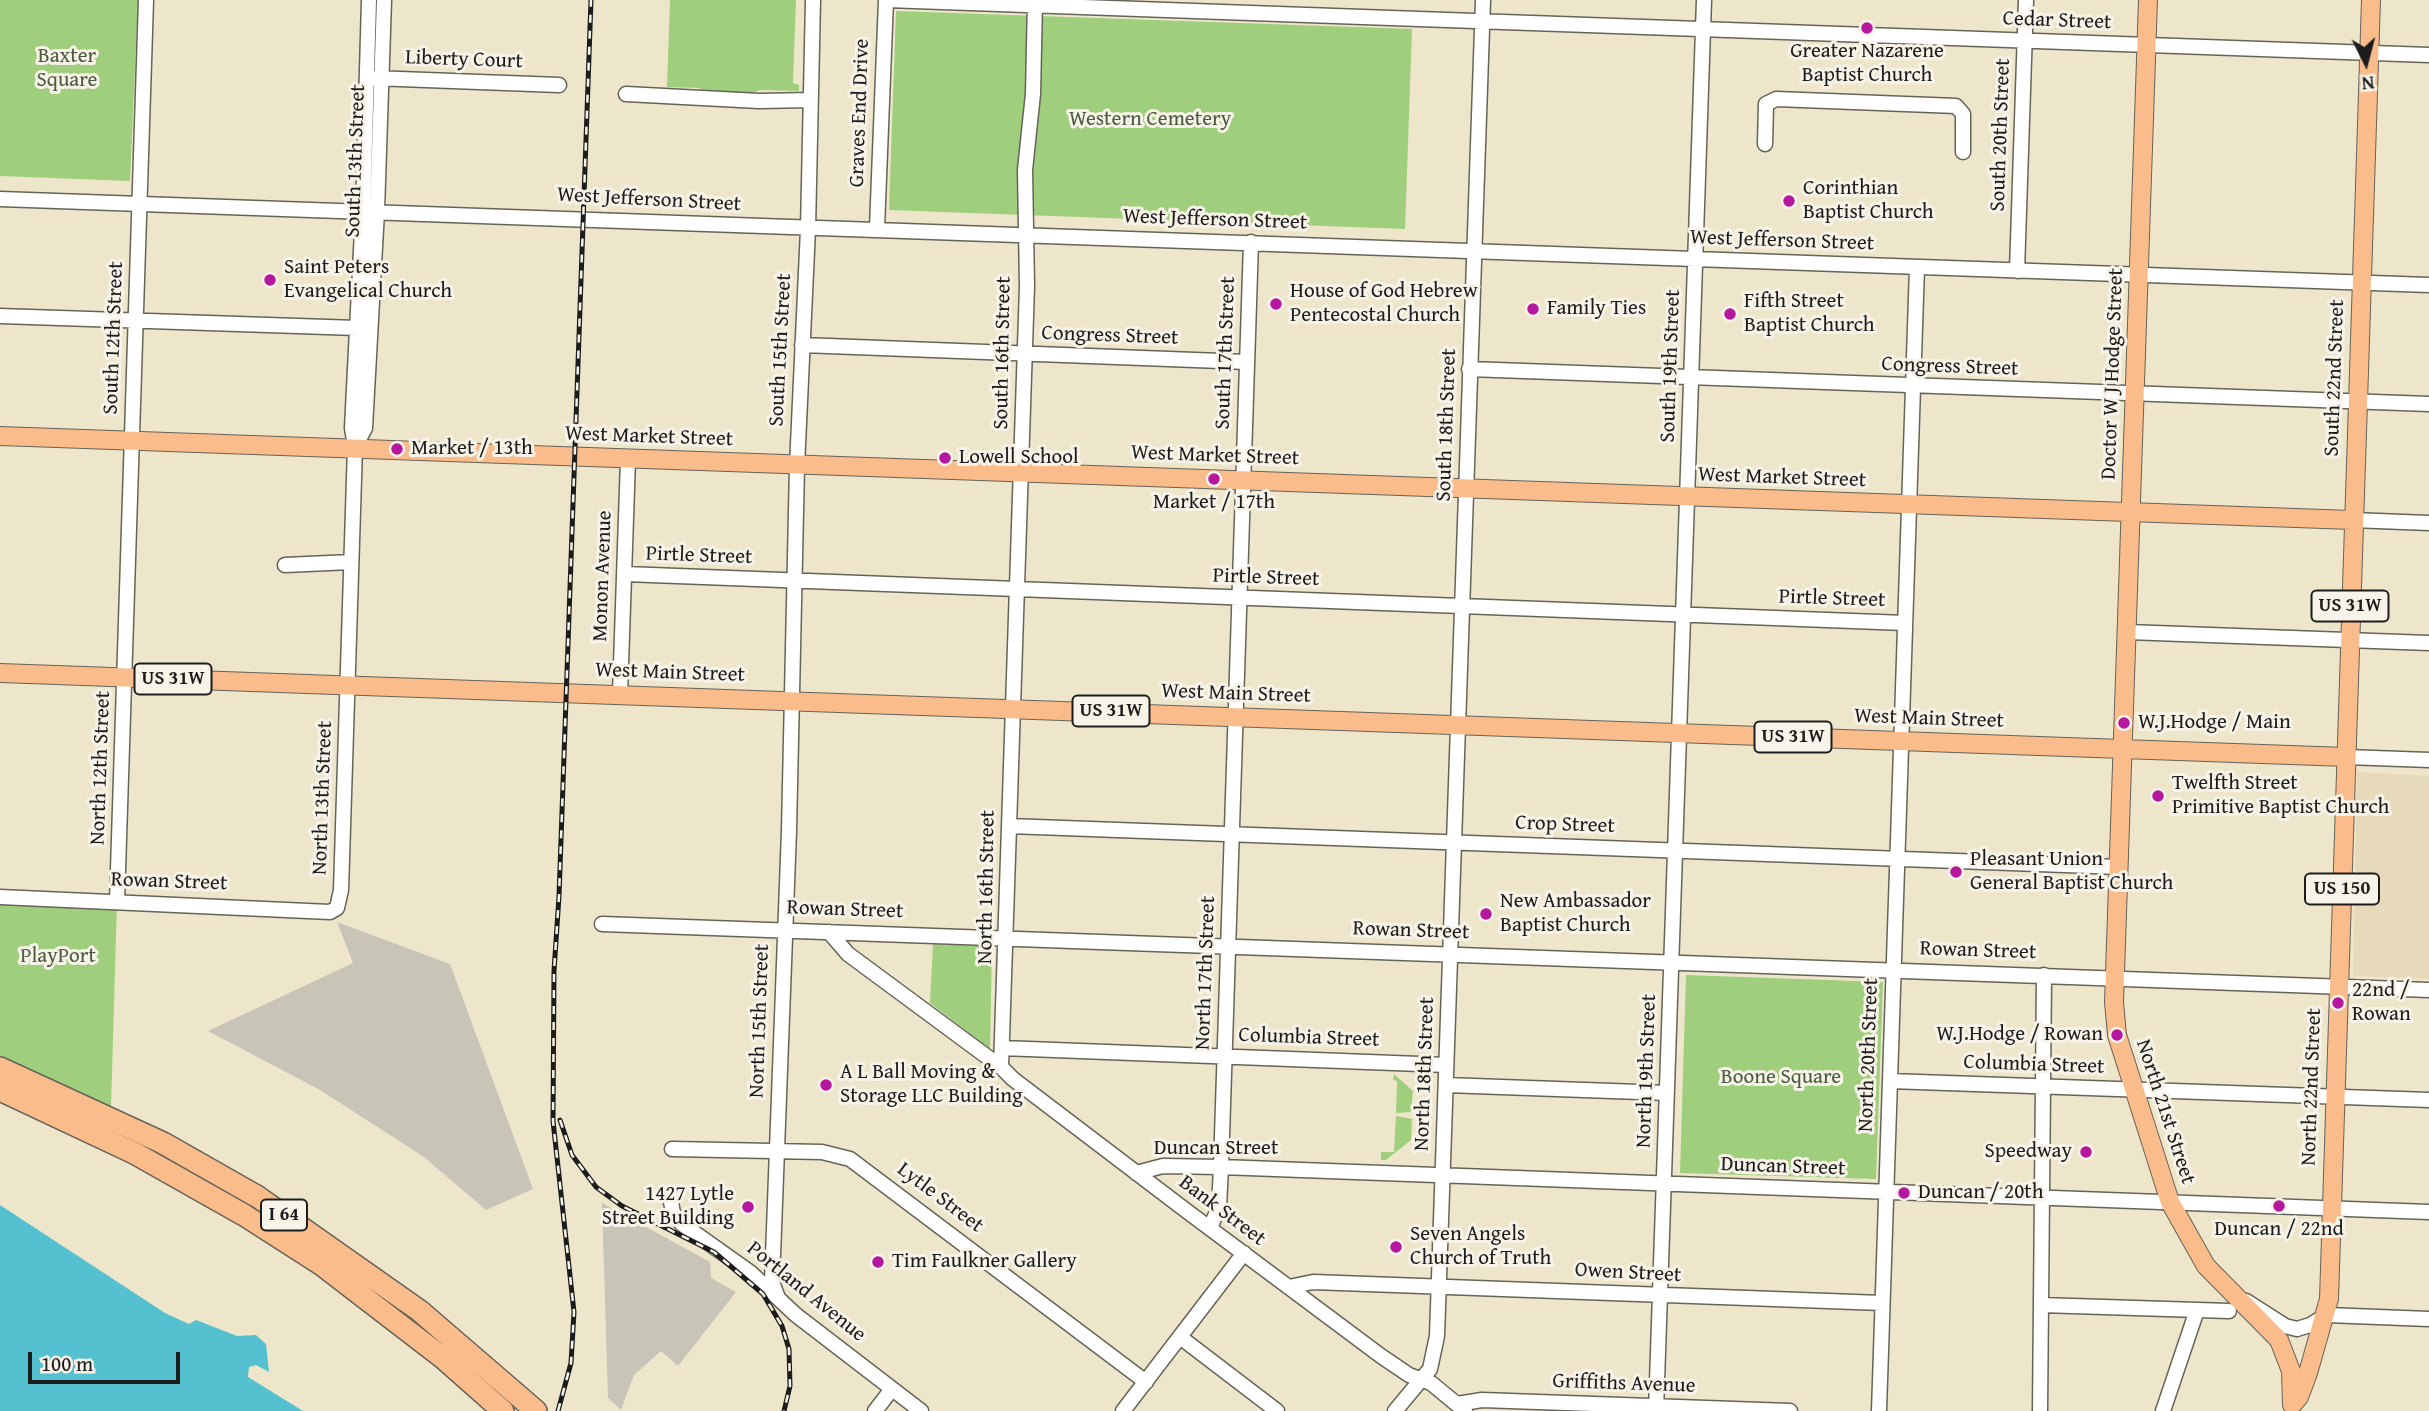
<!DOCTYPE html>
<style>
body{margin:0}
#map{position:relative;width:2429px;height:1411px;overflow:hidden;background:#eee6cb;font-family:"Gentium Book Plus",serif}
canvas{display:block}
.north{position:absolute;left:2331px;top:28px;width:70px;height:70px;-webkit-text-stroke:5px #f7f3e8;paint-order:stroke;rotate:174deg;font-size:19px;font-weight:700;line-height:28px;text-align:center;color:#1c1c1c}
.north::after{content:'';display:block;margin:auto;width:24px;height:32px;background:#1c1c1c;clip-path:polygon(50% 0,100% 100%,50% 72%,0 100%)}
.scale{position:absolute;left:28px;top:1352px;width:152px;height:32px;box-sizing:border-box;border:4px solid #1c1c1c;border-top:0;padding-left:9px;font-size:21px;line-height:24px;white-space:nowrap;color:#1c1c1c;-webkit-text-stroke:5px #f7f3e8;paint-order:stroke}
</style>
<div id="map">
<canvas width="2429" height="1411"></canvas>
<div class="north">N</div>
<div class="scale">100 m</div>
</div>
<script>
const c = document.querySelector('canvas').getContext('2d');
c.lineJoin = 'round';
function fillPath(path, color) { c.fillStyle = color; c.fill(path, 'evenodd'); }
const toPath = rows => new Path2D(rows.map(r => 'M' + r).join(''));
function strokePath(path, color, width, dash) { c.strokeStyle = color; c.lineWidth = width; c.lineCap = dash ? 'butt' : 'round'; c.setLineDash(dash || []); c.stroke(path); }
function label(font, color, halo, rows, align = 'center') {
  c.font = font + ' "Gentium Book Plus",serif'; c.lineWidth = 6; c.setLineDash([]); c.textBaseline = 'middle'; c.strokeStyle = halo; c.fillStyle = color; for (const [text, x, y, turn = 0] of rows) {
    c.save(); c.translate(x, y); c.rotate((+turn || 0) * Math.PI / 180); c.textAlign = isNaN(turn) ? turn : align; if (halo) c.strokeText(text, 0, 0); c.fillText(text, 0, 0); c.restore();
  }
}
fillPath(toPath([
 [2357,772,2429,776,2429,979,2353,976]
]), '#e6daba');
fillPath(toPath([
 [337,922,450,964,533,1189,486,1210,424,1157,320,1090,208,1031,353,963],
 [602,1203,710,1262,711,1278,736,1292,678,1366,661,1351,634,1375,621,1410,608,1398]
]), '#c8c4b8');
fillPath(toPath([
 [0,0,138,0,130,181,0,176],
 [670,0,796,0,793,83,799,85,799,91,760,90,746,96,711,94,699,88,667,87],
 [896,11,1412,29,1405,229,889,210],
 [0,897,117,901,111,1107,0,1061],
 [933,944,992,946,990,1049,930,1003],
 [1686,975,1883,982,1876,1179,1680,1173],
 [1394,1074,1413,1091,1411,1112,1396,1113,1397,1081,1393,1080],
 [1396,1116,1412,1119,1411,1140,1386,1160,1381,1160,1381,1152,1394,1152]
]), '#9fce7d');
fillPath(toPath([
 [0,1205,165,1313,189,1324,196,1320,237,1336,256,1335,266,1344,269,1372,256,1365,249,1367,248,1377,303,1411,0,1411]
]), '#55c1d0');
const minor = toPath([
 [886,0,2429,55],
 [373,78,559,85],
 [626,94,759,101,810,100],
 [1765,144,1766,104,1776,99,1931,105,1956,106,1963,114,1963,152],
 [0,199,2429,285],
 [877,228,886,0],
 [2017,271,2026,0],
 [0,316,357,328],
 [802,345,1247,362],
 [1469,369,2429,404],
 [355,447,365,428,377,211,384,0],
 [2352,520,2429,523],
 [285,565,351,562],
 [625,574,1905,623],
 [2127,632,2429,643],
 [620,694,628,459],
 [2346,757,2429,760],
 [1009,826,2119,867],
 [0,897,330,912,337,908,341,890,355,447,352,428,363,211,369,0],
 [117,901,146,0],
 [602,924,2429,990],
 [829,932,848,954,1001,1067,1013,1079,1188,1212,1381,1356,1409,1375,1431,1383,1465,1411],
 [1002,1048,1446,1065],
 [1001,1067,1027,286,1025,170,1033,94,1035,0],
 [1890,1081,2429,1100],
 [1446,1085,1667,1093],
 [672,1149,822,1152,850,1159,1146,1382],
 [1136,1173,1163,1166,1221,1167,2429,1212],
 [671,1202,673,1213,682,1224,751,1273,796,1315,921,1411],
 [1210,1228,1219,1207,1221,1167,1251,242],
 [1289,1287,1313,1282,1882,1303],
 [778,1298,772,1282,789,831,797,466,808,229,813,0],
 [2246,1301,2285,1326,2297,1329,2310,1325,2327,1315,2429,1319],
 [2041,1305,2229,1311],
 [1180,1337,1277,1411],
 [1457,1404,1482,1400,1790,1411],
 [875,1411,892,1389],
 [1123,1411,1244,1253],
 [1395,1411,1430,1369,1437,1336,1483,0],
 [1656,1411,1704,0],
 [1879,1411,1917,267],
 [2040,1411,2044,975],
 [2163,1411,2197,1310]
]);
const major = toPath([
 [2148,0,2114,1002,2117,1035,2170,1202,2206,1266,2279,1340,2291,1371,2292,1405],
 [0,436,2352,520],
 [0,673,2346,757],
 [2293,1404,2299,1397,2308,1373,2329,1299,2371,0]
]);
const highway = toPath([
 [0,1068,163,1143,258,1197,420,1311,536,1411],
 [0,1090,136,1154,244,1215,322,1265,443,1358,503,1411]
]);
strokePath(minor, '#666359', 17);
strokePath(major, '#666359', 20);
strokePath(highway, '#666359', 24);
strokePath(minor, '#fff', 14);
strokePath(major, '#f9bc8a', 18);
strokePath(highway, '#f9bc8a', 21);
const rail = toPath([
 [560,1120,572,1155,596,1187,622,1206,714,1252,763,1294,782,1326,789,1349,790,1386,784,1411],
 [558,1411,571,1363,574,1312,553,1121,554,971,559,896,591,0]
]);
strokePath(rail, '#1c1c1c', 5);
strokePath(rail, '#f7f3e8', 2.5, [8]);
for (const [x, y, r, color] of [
 [1867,28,7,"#b5179e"],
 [1789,201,7,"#b5179e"],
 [270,280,7,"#b5179e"],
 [1276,304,7,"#b5179e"],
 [1533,309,7,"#b5179e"],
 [1730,314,7,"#b5179e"],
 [397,449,7,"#b5179e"],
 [945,458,7,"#b5179e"],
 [1214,479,7,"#b5179e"],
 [2124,723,7,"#b5179e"],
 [2158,796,7,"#b5179e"],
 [1956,872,7,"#b5179e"],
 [1486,914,7,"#b5179e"],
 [2338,1003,7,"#b5179e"],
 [2117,1035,7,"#b5179e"],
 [826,1085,7,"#b5179e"],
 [2086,1152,7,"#b5179e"],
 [1904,1193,7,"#b5179e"],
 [2279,1206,7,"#b5179e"],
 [748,1207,7,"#b5179e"],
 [1396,1247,7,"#b5179e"],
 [878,1262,7,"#b5179e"]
]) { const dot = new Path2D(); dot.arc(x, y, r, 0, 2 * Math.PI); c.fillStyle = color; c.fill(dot); strokePath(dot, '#f7f3e8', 2.5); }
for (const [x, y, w] of [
 [2350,606,77],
 [173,679,77],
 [1111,711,77],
 [1793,737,77],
 [2342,889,74],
 [284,1215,46]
]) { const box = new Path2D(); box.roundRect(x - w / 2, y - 15.5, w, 31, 5); c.fillStyle = '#f7f3e8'; c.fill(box); strokePath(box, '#1c1c1c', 2); }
label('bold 19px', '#1c1c1c', null, [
 ["US 31W",2350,606],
 ["US 31W",173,679],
 ["US 31W",1111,711],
 ["US 31W",1793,737],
 ["US 150",2342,889],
 ["I 64",284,1215]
]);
label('21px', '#1c1c1c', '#f7f3e8', [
 ["Cedar Street",2057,21,2],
 ["Liberty Court",464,60,2],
 ["Graves End Drive",860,113,-88],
 ["South 20th Street",2001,135,-88],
 ["South 13th Street",356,161,-88],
 ["West Jefferson Street",649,200,3],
 ["West Jefferson Street",1215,220,2],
 ["West Jefferson Street",1782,241,2],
 ["Congress Street",1110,336,2],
 ["South 12th Street",114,338,-88],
 ["South 15th Street",781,350,-87],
 ["South 16th Street",1003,353,-89],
 ["South 17th Street",1226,353,-88],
 ["South 19th Street",1671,366,-88],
 ["Congress Street",1950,367,2],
 ["Doctor W J Hodge Street",2113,374,-88],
 ["South 22nd Street",2335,378,-88],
 ["South 18th Street",1447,425,-88],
 ["West Market Street",649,437,2],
 ["West Market Street",1215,456,2],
 ["West Market Street",1782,478,2],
 ["Pirtle Street",699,556,2],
 ["Monon Avenue",603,576,-88],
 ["Pirtle Street",1266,578,2],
 ["Pirtle Street",1832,599,2],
 ["West Main Street",670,673,2],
 ["West Main Street",1236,694,2],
 ["West Main Street",1929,719,2],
 ["North 12th Street",101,768,-88],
 ["North 13th Street",323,798,-88],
 ["Crop Street",1565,825,2],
 ["Rowan Street",169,882,2],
 ["North 16th Street",987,887,-89],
 ["Rowan Street",845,910,2],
 ["Rowan Street",1411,931,2],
 ["Rowan Street",1978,951,2],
 ["North 17th Street",1206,973,-88],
 ["North 15th Street",760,1021,-88],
 ["Columbia Street",1309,1038,2],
 ["North 20th Street",1869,1055,-88],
 ["Columbia Street",2034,1065,2],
 ["North 19th Street",1647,1071,-88],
 ["North 18th Street",1425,1074,-88],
 ["North 22nd Street",2312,1087,-88],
 ["North 21st Street",2165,1112,72],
 ["Duncan Street",1216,1149],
 ["Duncan Street",1783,1167,2],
 ["Lytle Street",940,1198,37],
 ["Bank Street",1222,1211,37],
 ["Owen Street",1628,1273,3],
 ["Portland Avenue",806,1292,39],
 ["Griffiths Avenue",1624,1384,2]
]);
label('21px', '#1c1c1c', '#f7f3e8', [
 ["Greater Nazarene",1867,52,"center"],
 ["Baptist Church",1867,76,"center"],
 ["Corinthian",1803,189],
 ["Baptist Church",1803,213],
 ["Saint Peters",284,268],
 ["Evangelical Church",284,292],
 ["House of God Hebrew",1290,292],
 ["Pentecostal Church",1290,316],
 ["Fifth Street",1744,302],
 ["Baptist Church",1744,326],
 ["Family Ties",1547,309],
 ["Market / 13th",411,449],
 ["Lowell School",959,458],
 ["Market / 17th",1214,503,"center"],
 ["W.J.Hodge / Main",2138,723],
 ["Twelfth Street",2172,784],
 ["Primitive Baptist Church",2172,808],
 ["Pleasant Union",1970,860],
 ["General Baptist Church",1970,884],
 ["New Ambassador",1500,902],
 ["Baptist Church",1500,926],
 ["22nd /",2352,991],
 ["Rowan",2352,1015],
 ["W.J.Hodge / Rowan",2103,1035,"right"],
 ["A L Ball Moving &",840,1073],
 ["Storage LLC Building",840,1097],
 ["Speedway",2072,1152,"right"],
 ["Duncan / 20th",1918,1193],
 ["1427 Lytle",734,1195,"right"],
 ["Street Building",734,1219,"right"],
 ["Duncan / 22nd",2279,1230,"center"],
 ["Seven Angels",1410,1235],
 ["Church of Truth",1410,1259],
 ["Tim Faulkner Gallery",892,1262]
], 'left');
label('21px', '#4a5a3e', '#f7f3e8', [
 ["Baxter",67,57],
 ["Square",67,81],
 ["Western Cemetery",1150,120],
 ["PlayPort",58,957],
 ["Boone Square",1781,1078]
]);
</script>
